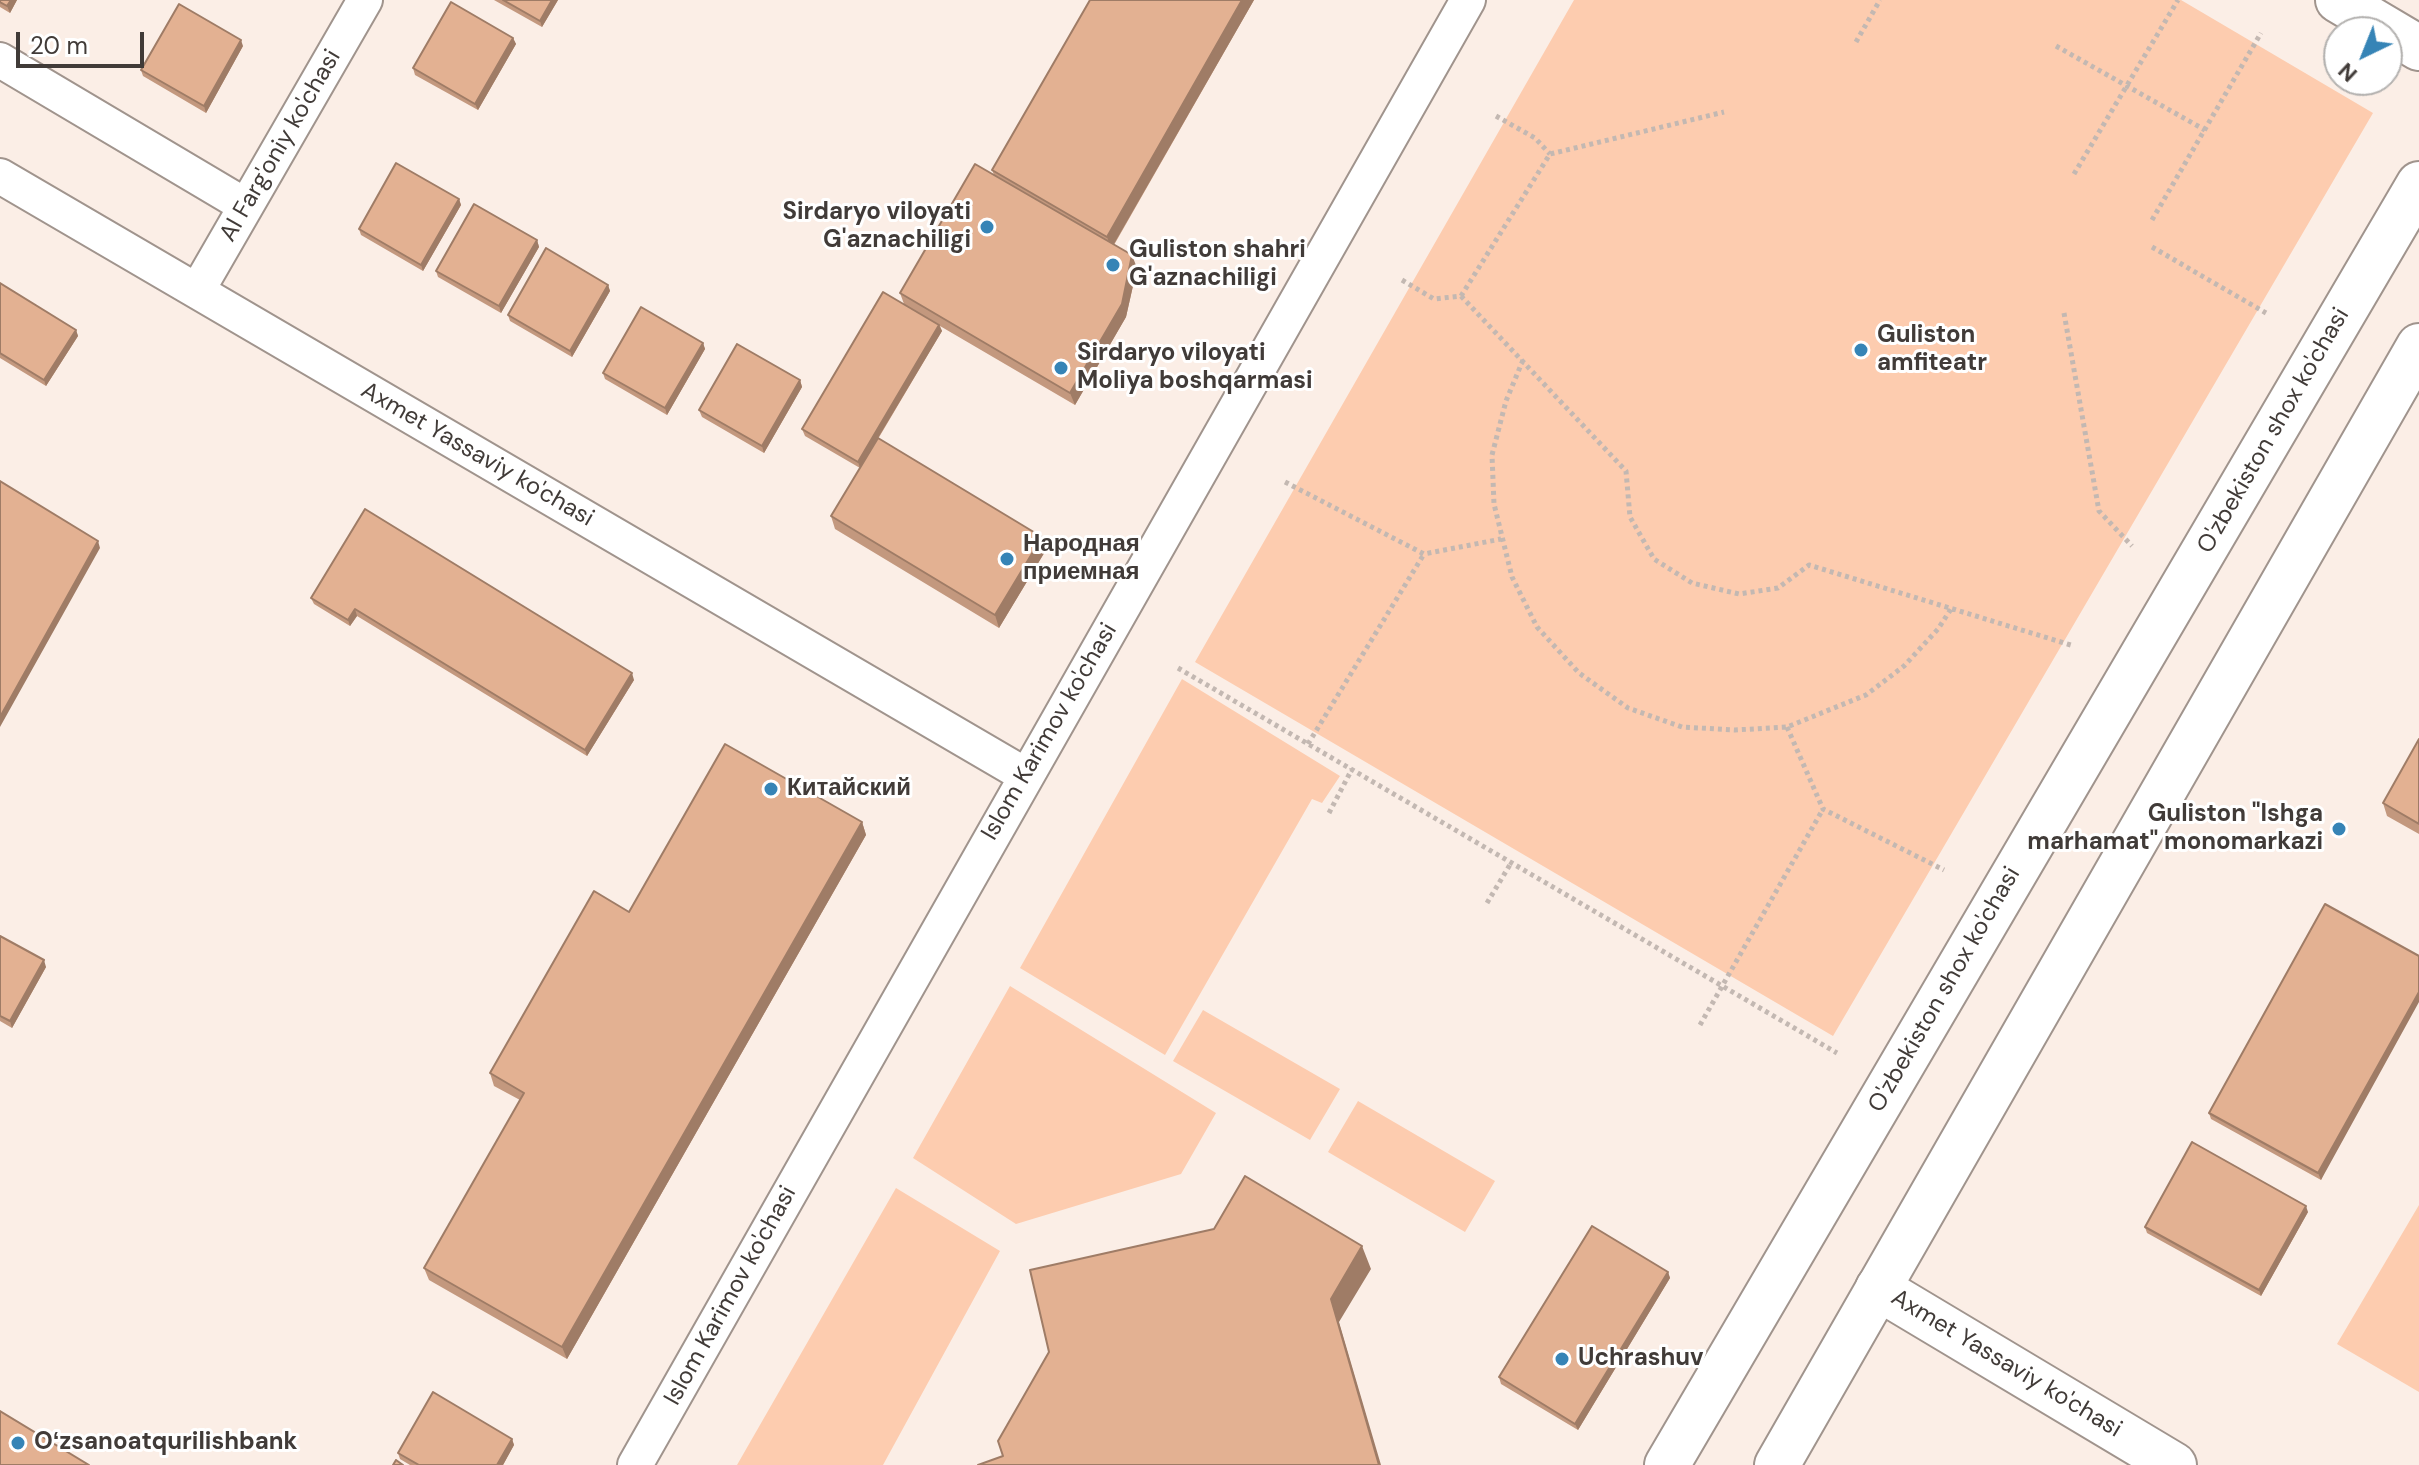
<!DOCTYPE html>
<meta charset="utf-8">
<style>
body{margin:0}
#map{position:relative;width:2419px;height:1465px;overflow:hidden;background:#fbeee6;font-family:"DM Sans",sans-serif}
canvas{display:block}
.north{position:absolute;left:2323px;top:16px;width:80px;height:80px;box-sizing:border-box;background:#fff;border:2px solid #b3b1af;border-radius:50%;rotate:223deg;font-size:22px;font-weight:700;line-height:32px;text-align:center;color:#413b38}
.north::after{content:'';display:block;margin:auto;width:28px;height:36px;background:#3684b6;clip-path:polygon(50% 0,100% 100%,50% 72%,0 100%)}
.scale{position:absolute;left:16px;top:32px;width:128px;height:36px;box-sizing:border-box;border:4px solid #413b38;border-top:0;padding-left:10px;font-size:24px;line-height:28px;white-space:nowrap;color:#413b38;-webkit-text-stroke:6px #fff;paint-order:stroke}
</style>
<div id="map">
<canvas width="2419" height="1465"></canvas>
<div class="north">N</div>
<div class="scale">20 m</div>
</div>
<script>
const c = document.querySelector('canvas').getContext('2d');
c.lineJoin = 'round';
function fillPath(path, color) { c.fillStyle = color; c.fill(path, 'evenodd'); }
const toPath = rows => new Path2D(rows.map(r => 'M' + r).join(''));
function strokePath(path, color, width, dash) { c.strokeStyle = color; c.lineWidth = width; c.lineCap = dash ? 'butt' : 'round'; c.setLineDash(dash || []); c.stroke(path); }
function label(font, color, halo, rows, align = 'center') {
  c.font = font + ' "DM Sans",sans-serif'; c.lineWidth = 6; c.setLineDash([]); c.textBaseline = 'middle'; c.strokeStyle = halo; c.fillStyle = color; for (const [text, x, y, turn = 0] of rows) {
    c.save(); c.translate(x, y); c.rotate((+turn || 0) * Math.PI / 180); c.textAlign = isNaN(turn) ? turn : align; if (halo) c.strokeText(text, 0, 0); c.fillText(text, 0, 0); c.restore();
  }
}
fillPath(toPath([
 [1574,0,2181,0,2373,113,1833,1036,1195,662],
 [1182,679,1340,776,1322,803,1312,799,1165,1055,1020,968],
 [1010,986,1216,1113,1181,1174,1016,1224,913,1158],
 [1203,1010,1340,1089,1310,1140,1173,1061],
 [1358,1101,1495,1181,1465,1232,1328,1152],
 [896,1188,1000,1251,883,1465,737,1465],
 [2419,1205,2419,1392,2337,1344]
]), '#fdccaf');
const minor = toPath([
 [0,60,246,206],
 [0,176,1025,775],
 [197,291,365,0],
 [635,1465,1468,0]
]);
const tertiary = toPath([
 [1878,1288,2174,1465]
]);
const secondary = toPath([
 [2338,0,2419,48]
]);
const primary = toPath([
 [1667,1465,2419,184],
 [1777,1465,2419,346]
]);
strokePath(minor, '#a0948d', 38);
strokePath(tertiary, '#a0948d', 48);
strokePath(secondary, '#a0948d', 48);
strokePath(primary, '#a0948d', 48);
strokePath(toPath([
 [1856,42,1880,0],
 [2056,46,2205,130],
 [1496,116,1535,138,1550,154],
 [2074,174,2178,0],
 [2152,220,2261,33],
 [2152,247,2266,313],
 [1402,280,1434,299,1461,296],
 [1461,296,1626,471,1630,517,1654,559,1692,583,1739,594,1778,588,1809,565,2074,646],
 [1461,296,1550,154,1724,112],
 [2064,313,2099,511,2132,546],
 [1523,360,1506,401,1492,455,1494,504,1512,577,1537,627,1579,673,1628,708,1682,727,1735,730,1787,727,1866,695,1904,666,1938,629,1951,609],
 [1285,482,1424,554,1501,539],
 [1178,668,1837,1053],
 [1787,727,1823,809,1944,870],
 [1308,744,1424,554],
 [1329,813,1352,769],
 [1487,903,1511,863],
 [1700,1025,1823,809]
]), '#c3b8b2', 5, [4, 4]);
strokePath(minor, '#fff', 34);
strokePath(tertiary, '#fff', 44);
strokePath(secondary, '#fff', 44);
strokePath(primary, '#fff', 44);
fillPath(toPath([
 [0,0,17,0,10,13,0,7],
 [494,0,558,0,542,27],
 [1090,0,1254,0,1114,245,1137,268,1126,317,1075,405,940,326,942,331,878,439,1046,550,999,628,835,529,831,516,860,468,805,436,802,429,904,304,900,293,994,175,992,170],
 [513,38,516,44,478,110,415,75,413,68],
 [243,46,206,113,143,76,141,70],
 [459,199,461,205,423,271,361,235,359,229],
 [537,240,539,247,501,313,438,277,436,271],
 [0,283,76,330,78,336,46,386,0,358],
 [608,285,610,291,572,357,510,321,508,315],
 [703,343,705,349,667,415,605,379,603,373],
 [800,380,802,387,764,453,702,417,699,410],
 [311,598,634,680,587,756,357,616,350,626,314,604],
 [2419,739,2419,834,2387,816,2383,803],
 [862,822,866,835,567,1359,429,1280,424,1268,520,1100,494,1086,490,1073,629,912],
 [0,936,46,967,12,1028,0,1021],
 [2419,956,2321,1180,2211,1119,2209,1113],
 [2308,1212,2261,1296,2147,1233,2145,1227],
 [1668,1272,1670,1278,1578,1430,1501,1384,1499,1377],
 [512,1439,514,1445,503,1465,410,1465,400,1459,398,1453]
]), '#c3987e');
fillPath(toPath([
 [11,0,17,0,10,13,7,6],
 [552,0,558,0,542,27,540,21],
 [1242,0,1254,0,1111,249,1107,237],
 [513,38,516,44,478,110,475,104],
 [241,40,243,46,206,113,204,106],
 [459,199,461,205,423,271,421,265],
 [537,240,539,247,501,313,499,306],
 [1132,255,1137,268,1126,317,1075,405,1070,393],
 [608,285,610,291,572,357,570,351],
 [939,325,942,331,860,468,858,462],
 [76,330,78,336,46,386,44,380],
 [703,343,705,349,667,415,665,408],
 [800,380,802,387,764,453,762,446],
 [1042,537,1046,550,999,628,995,615],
 [98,541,100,548,0,727,0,717],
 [355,609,357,616,350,626,348,620],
 [632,673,634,680,587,756,585,750],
 [862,822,866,835,567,1359,562,1347],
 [44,960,46,967,12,1028,10,1021],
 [2419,992,2419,1002,2321,1180,2318,1173],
 [2306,1206,2308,1212,2261,1296,2259,1290],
 [1362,1246,1371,1269,1339,1322,1381,1465,1379,1465,1331,1299],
 [1668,1272,1670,1278,1578,1430,1575,1424],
 [512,1439,514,1445,503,1465,497,1465]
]), '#9f7c66');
const building = toPath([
 [0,0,11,0,7,6,0,2,0,0],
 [503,0,552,0,540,21,503,0],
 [1090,0,1242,0,1107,237,992,170,1090,0],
 [451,2,513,38,475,104,413,68,451,2],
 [179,4,241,40,204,106,141,70,179,4],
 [396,163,459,199,421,265,359,229,396,163],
 [975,164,1132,255,1122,304,1070,393,900,293,975,164],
 [474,204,537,240,499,306,436,271,474,204],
 [546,248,608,285,570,351,508,315,546,248],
 [0,283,76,330,44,380,0,353,0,283],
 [883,292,939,325,858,462,802,429,883,292],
 [641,307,703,343,665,408,603,373,641,307],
 [737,344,800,380,762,446,699,410,737,344],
 [878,438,1042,537,995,615,831,516,878,438],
 [0,481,98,541,0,717,0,481],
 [365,509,632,673,585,750,355,609,348,620,311,598,365,509],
 [2419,739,2419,824,2383,803,2419,739],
 [725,744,862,822,562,1347,424,1268,524,1093,490,1073,594,891,629,912,725,744],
 [2325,904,2419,956,2419,992,2318,1173,2209,1113,2325,904],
 [0,936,44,960,10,1021,0,1016,0,936],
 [2192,1142,2306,1206,2259,1290,2145,1227,2192,1142],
 [1245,1176,1362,1246,1331,1299,1379,1465,978,1465,1003,1456,998,1441,1049,1352,1030,1270,1214,1229,1245,1176],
 [1592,1226,1668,1272,1575,1424,1499,1377,1592,1226],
 [433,1392,512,1439,497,1465,419,1465,398,1453,433,1392],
 [0,1411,89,1465,0,1465,0,1411],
 [396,1460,403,1465,393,1465,396,1460]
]);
fillPath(building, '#e3b192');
strokePath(building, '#9f7c66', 2);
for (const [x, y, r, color] of [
 [987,227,8,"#3684b6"],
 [1113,265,8,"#3684b6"],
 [1861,350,8,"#3684b6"],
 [1061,368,8,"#3684b6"],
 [1007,559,8,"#3684b6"],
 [771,789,8,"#3684b6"],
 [2339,829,8,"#3684b6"],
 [1562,1359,8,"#3684b6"],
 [18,1443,8,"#3684b6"]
]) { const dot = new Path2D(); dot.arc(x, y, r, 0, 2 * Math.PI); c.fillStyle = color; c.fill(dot); strokePath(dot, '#fff', 3); }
label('24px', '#413b38', '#fff', [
 ["Al Farg'oniy ko'chasi",281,146,-60],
 ["O'zbekiston shox ko'chasi",2274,431,-60],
 ["Axmet Yassaviy ko'chasi",477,455,30],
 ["Islom Karimov ko'chasi",1050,732,-60],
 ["O'zbekiston shox ko'chasi",1945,990,-60],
 ["Islom Karimov ko'chasi",731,1296,-61],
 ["Axmet Yassaviy ko'chasi",2006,1364,31]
]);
label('bold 24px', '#413b38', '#fff', [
 ["Sirdaryo viloyati",971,213,"right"],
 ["G'aznachiligi",971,241,"right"],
 ["Guliston shahri",1129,251],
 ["G'aznachiligi",1129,279],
 ["Guliston",1877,336],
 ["amfiteatr",1877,364],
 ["Sirdaryo viloyati",1077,354],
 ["Moliya boshqarmasi",1077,382],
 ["Народная",1023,545],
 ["приемная",1023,573],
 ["Китайский",787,789],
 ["Guliston \"Ishga",2323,815,"right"],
 ["marhamat\" monomarkazi",2323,843,"right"],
 ["Uchrashuv",1578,1359],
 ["Oʻzsanoatqurilishbank",34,1443]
], 'left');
</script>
